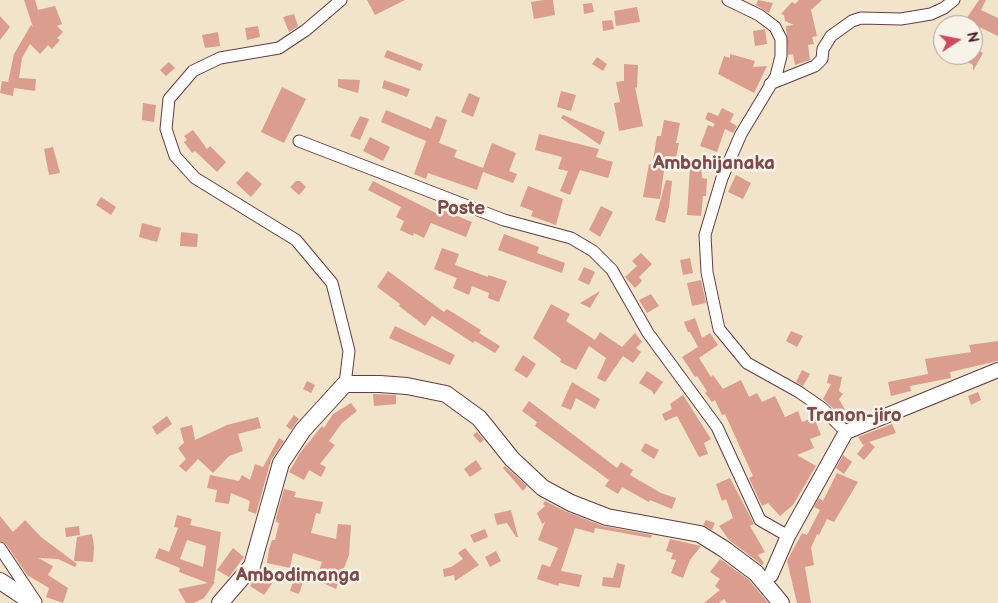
<!DOCTYPE html>
<style>
body{margin:0}
#map{position:relative;width:998px;height:603px;overflow:hidden;background:#f1e4ca;font-family:"Balsamiq Sans",sans-serif}
canvas{display:block}
.north{position:absolute;left:933px;top:15px;width:50px;height:50px;box-sizing:border-box;background:#f7f3e8;border:1px solid #b29e9c;border-radius:50%;rotate:79deg;font-size:14px;font-weight:700;line-height:20px;text-align:center;color:#4a1f2b}
.north::after{content:'';display:block;margin:auto;width:18px;height:22px;background:#d1495b;clip-path:polygon(50% 0,100% 100%,50% 72%,0 100%)}
</style>
<div id="map">
<canvas width="998" height="603"></canvas>
<div class="north">N</div>
</div>
<script>
const c = document.querySelector('canvas').getContext('2d');
c.lineJoin = 'round';
function fillPath(path, color) { c.fillStyle = color; c.fill(path, 'evenodd'); }
const toPath = rows => new Path2D(rows.map(r => 'M' + r).join(''));
function strokePath(path, color, width, dash) { c.strokeStyle = color; c.lineWidth = width; c.lineCap = dash ? 'butt' : 'round'; c.setLineDash(dash || []); c.stroke(path); }
function label(font, color, halo, rows, align = 'center') {
  c.font = font + ' "Balsamiq Sans",sans-serif'; c.lineWidth = 5; c.setLineDash([]); c.textBaseline = 'middle'; c.strokeStyle = halo; c.fillStyle = color; for (const [text, x, y, turn = 0] of rows) {
    c.save(); c.translate(x, y); c.rotate((+turn || 0) * Math.PI / 180); c.textAlign = isNaN(turn) ? turn : align; if (halo) c.strokeText(text, 0, 0); c.fillText(text, 0, 0); c.restore();
  }
}
fillPath(toPath([
 [24,0,35,0,38,10,55,6,62,24,57,26,63,32,57,38,60,40,52,49,48,45,40,54,30,44,22,58,19,78,36,79,35,91,14,88,13,96,0,93,2,81,8,82,14,54,31,25,33,27],
 [367,0,405,0,375,15],
 [544,0,553,0,555,15,534,19,531,2],
 [758,0,773,3,769,13,756,5],
 [799,0,822,0,811,10,817,36,812,37,814,44,808,45,810,60,795,65,793,54,788,55,786,26,794,25,785,21,784,15,781,14,792,2,795,4],
 [979,0,986,0,981,10,998,18,998,36,977,26,975,29,973,25,964,22],
 [592,3,594,12,584,14,583,4],
 [637,7,640,22,616,26,614,11],
 [294,14,298,26,289,32,283,17],
 [0,16,10,27,0,40],
 [612,20,614,29,603,31,602,21],
 [258,26,260,37,247,40,245,28],
 [765,29,767,44,755,46,753,31],
 [218,32,220,46,205,48,202,35],
 [973,47,983,53,973,71,973,65,955,55,973,55],
 [387,50,423,64,420,71,384,57],
 [730,54,755,61,753,67,767,66,754,93,718,74,724,56,730,58],
 [597,57,607,64,603,71,592,64],
 [169,62,175,68,166,76,160,70],
 [624,64,638,65,637,88,635,87,643,126,619,131,614,103,620,102,616,82,624,81],
 [338,79,360,80,358,93,338,87],
 [384,80,410,89,407,97,382,88],
 [282,87,306,99,284,143,261,132],
 [561,91,576,95,571,111,557,107],
 [469,93,480,98,473,117,461,112],
 [143,103,156,105,154,122,142,120],
 [722,108,734,114,730,122,737,126,733,133,725,129,717,152,700,146,708,125,713,127,715,124,705,119,708,112,718,116],
 [386,110,431,129,436,116,447,120,439,143,457,150,454,157,483,168,492,143,516,153,509,171,517,174,513,183,483,172,477,190,428,173,426,179,414,174,426,141,381,122],
 [563,115,605,132,600,145,561,118],
 [360,116,369,119,360,140,350,136],
 [664,120,680,123,676,143,679,143,676,157,666,156,660,199,643,197,649,164,652,165,657,136,661,136],
 [193,130,207,149,210,146,226,162,217,172,195,151,192,153,184,142,187,140,184,136],
 [539,134,599,149,596,157,613,162,608,178,580,170,570,195,560,191,568,171,558,169,562,157,535,150],
 [370,137,390,147,383,161,363,151],
 [53,147,60,173,49,175,44,149],
 [701,166,702,178,707,179,706,196,703,196,701,216,687,215,690,167],
 [247,171,262,184,251,197,236,183],
 [736,175,751,183,743,199,728,192],
 [666,180,672,181,669,207,665,223,655,220],
 [296,181,300,181,306,187,299,195,290,187],
 [373,181,438,214,440,209,472,222,466,237,431,223,424,238,414,233,413,236,400,230,404,221,396,217,401,207,368,190],
 [528,186,563,199,556,225,531,216,533,211,520,206],
 [101,197,116,207,111,215,96,205],
 [601,206,613,212,600,237,589,230],
 [142,223,161,228,157,242,139,237],
 [181,232,198,234,197,247,180,246],
 [504,234,539,247,537,253,565,263,562,273,498,250],
 [442,248,459,254,455,265,488,277,488,275,507,281,499,302,488,298,489,293,472,286,469,295,453,288,457,278,434,269],
 [641,253,652,264,639,277,642,281,635,288,625,277,637,266,632,261],
 [690,258,693,273,683,275,680,260],
 [584,267,595,272,589,285,578,280],
 [388,271,444,312,447,309,481,330,479,333,500,346,495,353,475,341,473,343,432,316,425,326,399,306,400,304,377,287],
 [701,280,706,303,692,306,687,283],
 [600,291,590,308,580,303],
 [651,294,659,306,647,313,639,300],
 [551,304,570,314,566,321,595,340,600,332,622,347,635,333,642,342,636,348,641,352,633,363,623,356,605,382,597,378,606,358,589,346,576,370,560,362,561,359,533,338],
 [695,318,702,338,710,333,718,345,699,358,711,377,713,375,723,389,741,380,749,397,757,393,762,402,775,396,785,417,798,411,802,422,814,417,821,435,810,439,814,448,797,455,816,466,793,505,780,516,768,503,762,506,749,478,753,476,725,414,722,415,715,400,712,402,705,393,707,391,697,376,695,377,682,357,698,347,690,332,688,332,684,322],
 [395,326,455,355,450,365,389,338],
 [791,331,803,336,797,347,786,341],
 [998,341,998,361,950,372,951,378,910,386,911,391,891,396,888,382,928,374,925,359,971,352,969,345],
 [523,355,536,364,527,378,514,370],
 [802,370,810,374,803,386,796,382],
 [647,371,663,382,654,395,652,391,639,383],
 [829,374,842,377,839,391,843,394,839,399,845,410,838,413,823,399,831,384,827,383],
 [307,381,315,385,311,393,303,389],
 [572,382,600,399,595,409,576,398,571,410,561,406],
 [978,392,981,400,971,405,968,396],
 [373,394,396,395,396,404,374,406],
 [683,395,711,439,704,443,708,454,699,457,677,416,665,421,662,414,672,409,670,404],
 [529,401,617,468,621,462,633,470,630,475,661,493,676,498,672,509,650,500,649,502,622,487,618,494,605,486,609,480,535,426,537,422,522,411],
 [351,403,357,411,342,423,329,441,335,445,320,464,326,467,321,477,309,470,304,480,289,472,300,453,322,426,324,428,333,414],
 [851,411,853,420,847,422,842,413],
 [294,415,299,419,291,430,286,426],
 [167,416,172,424,157,435,152,427],
 [258,417,261,428,238,434,243,451,229,456,213,473,198,459,186,472,179,466,186,459,178,448,184,443,180,428,192,425,195,440,227,425],
 [892,424,896,433,869,442,875,447,864,460,857,454,865,444,863,445,858,437],
 [477,432,484,440,480,443,473,435],
 [279,438,284,441,271,460,256,514,248,511,250,501,231,493,229,504,215,502,217,490,207,488,210,475,239,481,242,475,250,480,255,464,263,467],
 [645,443,659,450,654,459,641,451],
 [843,455,852,462,844,474,836,468],
 [476,460,482,469,470,477,464,469],
 [505,466,527,486,523,491,503,468],
 [837,473,858,482,834,522,827,519,819,535,817,534,811,548,814,565,805,567,811,603,797,603,787,561,802,533,807,535,820,510,814,507,819,498,823,501],
 [730,478,754,524,750,526,765,552,758,555,764,563,762,565,729,540,719,526,733,518,726,499,722,501,716,484],
 [284,489,296,492,294,497,323,502,320,514,316,513,311,533,336,539,338,524,351,525,349,555,336,589,321,582,322,579,317,577,322,562,293,553,290,568,267,563,269,549,272,540,275,540,279,523,276,522,276,518],
 [545,501,567,512,603,526,652,535,651,538,595,528,594,533,575,528,561,571,582,575,579,587,559,583,558,586,537,579,542,564,550,567,558,548,538,540,545,522,542,524,537,513,545,506,543,504],
 [511,510,518,537,516,537,507,523,497,525,494,514],
 [177,515,192,519,190,525,221,532,214,582,215,582,204,598,194,603,186,603,178,589,208,583,179,572,180,568,155,558,159,548,169,552,178,528,174,527],
 [187,540,206,546,203,567,180,559],
 [0,516,13,532,25,520,41,537,77,564,75,567,58,559,38,558,53,566,48,575,68,588,63,603,46,597,49,588,27,575,6,544,0,541],
 [706,520,715,523,712,530,703,525],
 [79,526,80,535,66,537,65,528],
 [485,529,488,537,474,543,470,535],
 [92,534,94,547,93,562,74,561,77,537],
 [670,539,701,546,690,560,683,578,671,573,676,560,671,559,673,553,666,551],
 [233,548,244,557,229,577,217,570],
 [465,548,479,565,455,581,454,575,444,577,443,569,451,567,463,559,458,553],
 [496,551,501,561,490,567,485,557],
 [720,559,749,580,768,603,727,603,724,599,719,603,704,603,720,590,715,586,720,579,710,572],
 [617,563,625,565,620,588,602,586,603,577,613,578],
 [259,573,273,582,264,595,250,586],
 [294,579,303,582,299,594,290,591]
]), '#da9d8e');
const minor = toPath([
 [341,0,306,30,279,48,220,58,193,71,169,99,166,129,175,156,195,178,296,240,332,283,349,351,345,384],
 [728,0,759,15,775,27,781,39,781,56,776,76,741,134,722,178,705,235,707,272,719,329,747,363,799,392,822,408,846,432],
 [770,84,815,66,822,59,823,49,831,36,852,21,861,18,901,19,931,14,944,8,954,0],
 [299,141,504,220,571,238,593,251,612,270,648,333,717,427,760,520,788,536],
 [0,548,36,602]
]);
const tertiary = toPath([
 [771,575,788,536,846,432,998,370]
]);
const secondary = toPath([
 [0,581,33,603],
 [220,603,252,566,281,463,303,430,345,384,380,384,407,386,446,394,479,418,512,459,543,488,571,503,607,517,700,534,724,549,756,573,781,603]
]);
strokePath(minor, '#633d43', 13);
strokePath(tertiary, '#633d43', 16);
strokePath(secondary, '#633d43', 18);
strokePath(minor, '#fff', 11);
strokePath(tertiary, '#fff', 14);
strokePath(secondary, '#fff', 16);
label('bold 19px', '#7c4b4e', '#f7f3e8', [
 ["Ambohijanaka",714,164],
 ["Poste",461,209],
 ["Tranon-jiro",854,416],
 ["Ambodimanga",298,576]
]);
</script>
